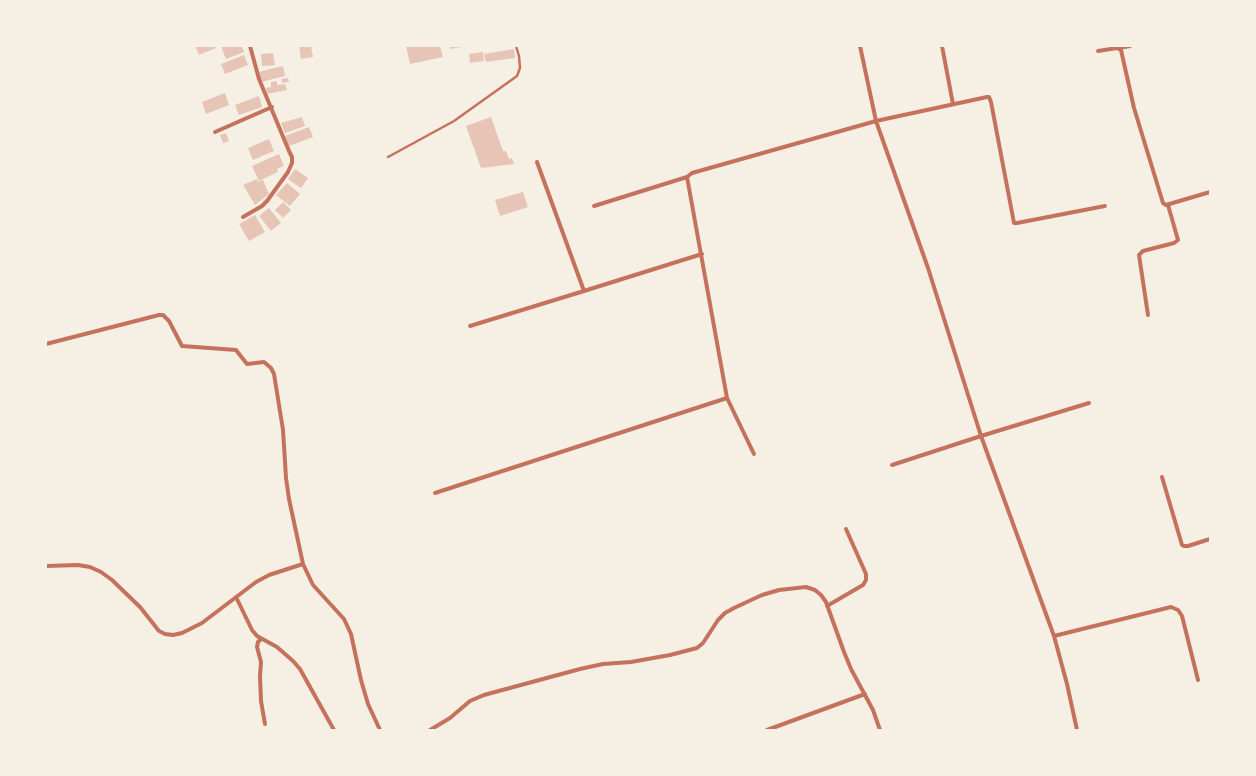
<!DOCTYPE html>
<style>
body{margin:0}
#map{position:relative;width:1256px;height:776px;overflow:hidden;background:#f6efe4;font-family:"Space Grotesk",sans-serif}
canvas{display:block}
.frame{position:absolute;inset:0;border:47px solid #f6efe4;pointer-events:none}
</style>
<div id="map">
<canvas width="1256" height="776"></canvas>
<div class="frame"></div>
</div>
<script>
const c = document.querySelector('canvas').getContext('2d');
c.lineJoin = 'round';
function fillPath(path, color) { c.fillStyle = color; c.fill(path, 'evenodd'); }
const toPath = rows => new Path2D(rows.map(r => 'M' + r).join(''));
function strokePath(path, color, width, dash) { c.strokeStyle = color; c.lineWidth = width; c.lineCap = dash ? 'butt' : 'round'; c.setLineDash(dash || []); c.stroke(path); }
fillPath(toPath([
 [195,46,215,46,216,48,199,55],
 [221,46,242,46,244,52,226,59],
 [299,46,311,46,313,57,301,59],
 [406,46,440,46,443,57,410,64],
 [450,46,462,46,462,47,450,49],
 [514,49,515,58,486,62,484,54],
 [483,52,484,61,470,63,469,54],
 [273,53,275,65,262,66,261,54],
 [244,55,248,65,225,74,221,64],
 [283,66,285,76,261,82,259,72],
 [288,78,289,82,282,83,282,79],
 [277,81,277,85,285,84,287,90,267,94,266,88,271,87,271,82],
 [225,93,229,105,206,114,202,102],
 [259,96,262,107,239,115,235,105],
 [302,117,305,126,285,133,281,123],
 [491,117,503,151,506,151,509,159,512,158,514,164,481,168,466,126],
 [309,127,313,137,289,146,285,136],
 [226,133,229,141,223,143,220,135],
 [269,139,274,151,253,160,248,148],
 [279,154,284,166,277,169,278,172,259,181,252,166],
 [295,169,308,178,301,188,288,179],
 [257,179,258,182,263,180,269,194,255,205,243,185],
 [287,183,300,194,290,206,276,195],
 [523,192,528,207,500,216,495,200],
 [283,202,291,210,283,218,275,210],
 [269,208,281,223,271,231,259,216],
 [255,215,265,232,249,241,239,224]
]), '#e6c5b7');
strokePath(toPath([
 [388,157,454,121,517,76,520,68,519,56,516,46]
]), '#c5725c', 2.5);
strokePath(toPath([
 [860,46,876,121,928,268,981,436,1054,636,1067,684,1077,730],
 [942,46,953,104],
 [1119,48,1130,46],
 [1098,51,1117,48,1121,50,1134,108,1163,203,1166,205,1210,192],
 [215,132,272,107],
 [537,162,584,291,702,254],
 [594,206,687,177],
 [243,217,262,206,267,201,288,172,292,163,292,157,289,151,259,79,250,46],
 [1148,315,1139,255,1143,251,1174,243,1178,240,1168,205],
 [470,326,584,291],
 [46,344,159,315,163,315,169,321,182,346,236,350,247,364,264,362,271,368,274,374,283,430,286,478,289,499,303,564,313,585,344,619,351,634,361,680,368,704,380,730],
 [754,454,727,398,687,177,692,173,876,121,987,97,989,97,991,102,1014,223,1017,223,1105,206],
 [892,465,981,436,1089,403],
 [1162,477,1182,545,1184,546,1188,546,1210,539],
 [435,493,727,398],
 [46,566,78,565,90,567,101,572,112,580,140,607,159,631,165,634,173,635,182,633,202,623,256,582,269,575,303,564],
 [236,597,252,630,257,636,277,647,293,661,300,669,334,730],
 [827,606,863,585,866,580,866,574,846,529],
 [1054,636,1171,607,1178,610,1182,616,1198,680],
 [261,639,258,642,257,647,261,662,260,676,261,701,265,724],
 [430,730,450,718,470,701,484,695,580,669,603,664,631,662,670,655,697,648,703,643,718,620,725,613,734,608,762,595,779,590,806,587,815,590,821,595,826,602,844,652,851,669,873,710,880,730],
 [767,730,865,694]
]), '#c5725c', 4);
</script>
